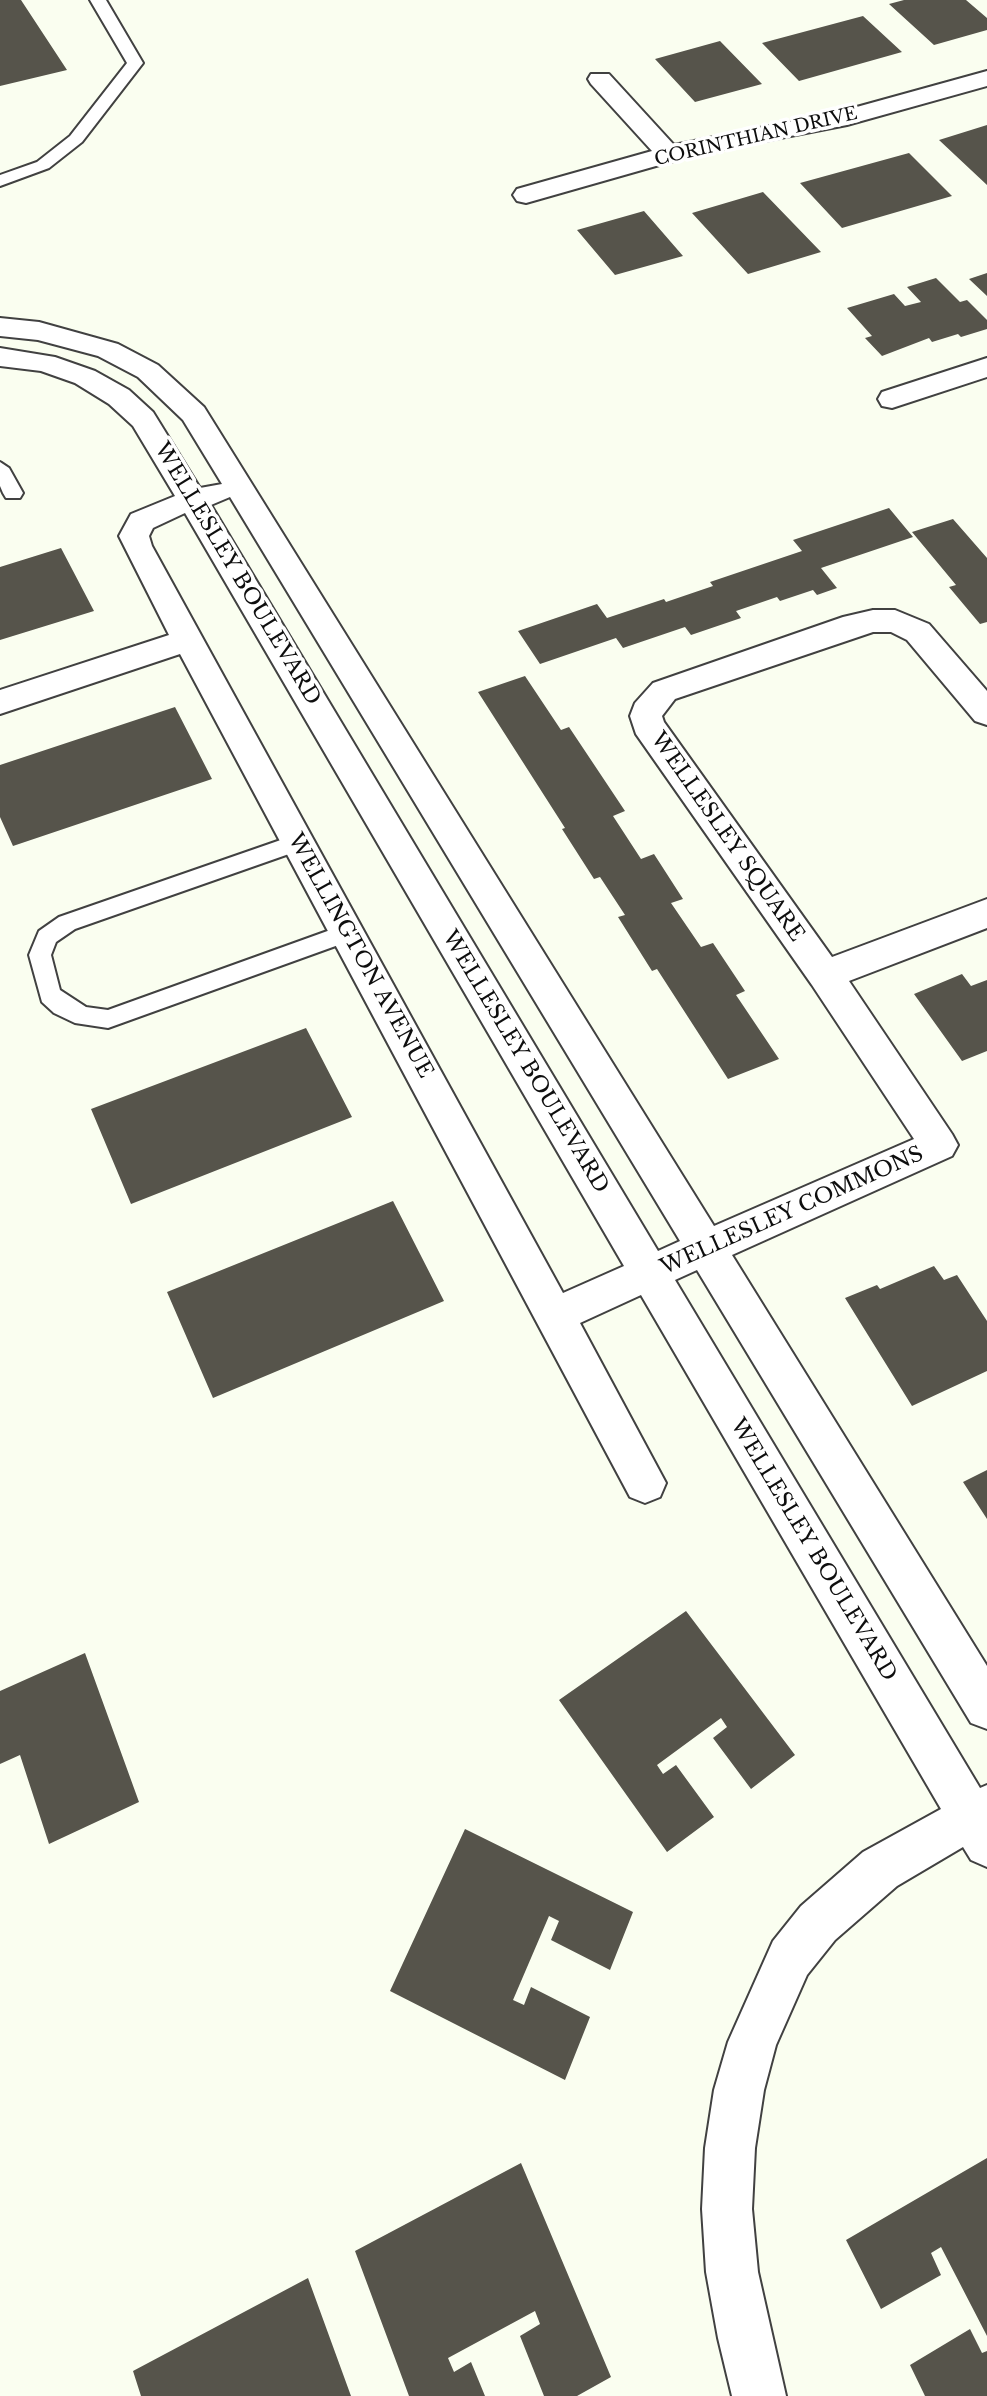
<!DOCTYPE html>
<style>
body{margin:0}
canvas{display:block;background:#fafef0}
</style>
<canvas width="987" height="2396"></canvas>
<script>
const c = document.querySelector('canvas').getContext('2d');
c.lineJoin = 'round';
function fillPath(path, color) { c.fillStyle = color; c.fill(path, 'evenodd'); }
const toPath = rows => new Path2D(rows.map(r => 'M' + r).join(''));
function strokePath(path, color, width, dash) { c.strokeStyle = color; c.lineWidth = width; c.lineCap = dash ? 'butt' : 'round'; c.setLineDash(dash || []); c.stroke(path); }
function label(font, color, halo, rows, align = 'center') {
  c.font = font + ' "Libre Baskerville",serif'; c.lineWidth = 7; c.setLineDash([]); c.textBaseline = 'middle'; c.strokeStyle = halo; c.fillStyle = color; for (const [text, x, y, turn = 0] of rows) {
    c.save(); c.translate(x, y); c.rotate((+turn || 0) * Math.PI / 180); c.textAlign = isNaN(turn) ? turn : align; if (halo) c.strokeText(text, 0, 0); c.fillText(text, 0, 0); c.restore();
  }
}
fillPath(toPath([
 [0,0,21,0,67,70,0,86],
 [904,0,966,0,987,18,987,30,934,45,889,4],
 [863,16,902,52,799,81,762,43],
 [720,41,762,84,695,102,655,59],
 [987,125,987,185,939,140],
 [909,153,952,196,842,228,800,183],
 [763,192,821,252,748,274,692,213],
 [644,211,683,256,615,275,577,230],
 [987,273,987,296,969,279],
 [936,278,960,302,967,300,987,320,987,329,961,337,958,334,932,342,929,338,882,356,865,338,872,336,847,308,894,294,905,306,921,302,907,287],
 [889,508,913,537,821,568,837,588,817,595,813,590,780,601,777,597,736,611,741,618,691,635,685,627,623,648,616,638,540,664,518,631,597,604,607,618,664,599,666,602,713,586,710,582,802,551,793,540],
 [953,519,987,558,987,622,980,624,949,587,956,585,912,532],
 [61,548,94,611,0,640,0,567],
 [525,676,561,730,569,727,625,811,613,816,641,859,654,854,683,899,671,903,701,947,713,943,745,991,736,995,779,1059,728,1079,657,969,652,971,618,917,625,915,600,877,594,879,562,829,565,828,478,692],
 [175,707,212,779,13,846,0,817,0,765],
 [962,974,971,986,987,980,987,1051,962,1061,914,994],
 [306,1028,352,1117,131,1204,91,1109],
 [393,1201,444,1301,213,1398,167,1292],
 [934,1266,944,1280,957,1275,987,1321,987,1371,912,1406,845,1298,877,1285,880,1289],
 [987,1470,987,1519,963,1482],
 [686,1611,795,1755,751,1789,713,1738,727,1727,721,1718,657,1765,663,1774,676,1765,714,1817,667,1852,559,1700],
 [85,1653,139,1802,49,1844,20,1755,0,1764,0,1691],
 [465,1829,633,1912,610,1970,551,1940,559,1921,549,1916,513,2000,524,2005,531,1987,590,2017,565,2080,390,1991],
 [987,2158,987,2336,941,2247,931,2253,941,2275,881,2309,846,2240],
 [521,2163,611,2377,577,2396,544,2396,520,2336,540,2324,535,2311,448,2358,454,2372,471,2362,485,2396,409,2396,355,2251],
 [308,2278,351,2396,141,2396,133,2371],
 [970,2329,982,2353,987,2351,987,2396,925,2396,910,2365]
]), '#56544b');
const lane = toPath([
 [90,0,106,0,143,63,82,142,49,168,0,186,0,175,37,162,70,136,127,63,90,0],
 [0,462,9,468,23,493,20,498,6,498,3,493,0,486,0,462],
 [298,834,306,836,309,842,306,848,75,929,56,942,51,955,60,990,86,1007,108,1010,347,924,355,927,358,933,355,939,108,1028,75,1023,54,1013,42,1002,29,955,39,931,59,917,298,834]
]);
const street = toPath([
 [987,71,987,86,847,125,698,154,526,203,517,201,513,195,517,189,652,151,591,84,588,79,591,74,609,74,674,145,835,113,987,71],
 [0,318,39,322,118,344,158,365,204,407,714,1226,914,1139,812,985,636,734,630,716,635,703,653,683,843,617,873,610,895,610,929,624,987,691,987,725,975,721,907,640,891,632,873,632,675,699,662,716,664,722,832,957,987,899,987,928,849,981,952,1134,958,1145,952,1156,732,1255,987,1666,987,1729,971,1723,697,1270,675,1280,980,1788,987,1785,987,1867,971,1860,963,1847,897,1886,835,1940,807,1975,776,2045,764,2090,755,2148,752,2209,758,2272,786,2396,732,2396,718,2338,706,2272,702,2209,705,2148,714,2090,728,2042,773,1941,801,1906,863,1852,941,1809,641,1295,580,1323,666,1483,660,1497,645,1503,630,1497,180,654,0,714,0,690,169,635,119,536,131,514,175,496,133,426,109,404,75,383,41,371,0,366,0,348,55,357,95,371,129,390,153,412,200,488,222,484,183,420,138,377,98,356,38,340,0,336,0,318],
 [230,497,680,1241,658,1251,211,505,230,497],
 [185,513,624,1266,563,1293,152,546,149,536,153,528,185,513],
 [987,358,987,377,892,408,882,406,878,399,882,392,987,358]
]);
strokePath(lane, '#414141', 4);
strokePath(street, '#414141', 4);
fillPath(lane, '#fff');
fillPath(street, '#fff');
label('18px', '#0e0e0e', '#fff', [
 ["CORINTHIAN DRIVE",756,137,-13]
]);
label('21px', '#0e0e0e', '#fff', [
 ["WELLESLEY BOULEVARD",237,574,59],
 ["WELLESLEY SQUARE",727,837,55],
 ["WELLINGTON AVENUE",360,956,61],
 ["WELLESLEY BOULEVARD",525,1062,59],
 ["WELLESLEY COMMONS",792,1211,-24],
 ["WELLESLEY BOULEVARD",813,1550,59]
]);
</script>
